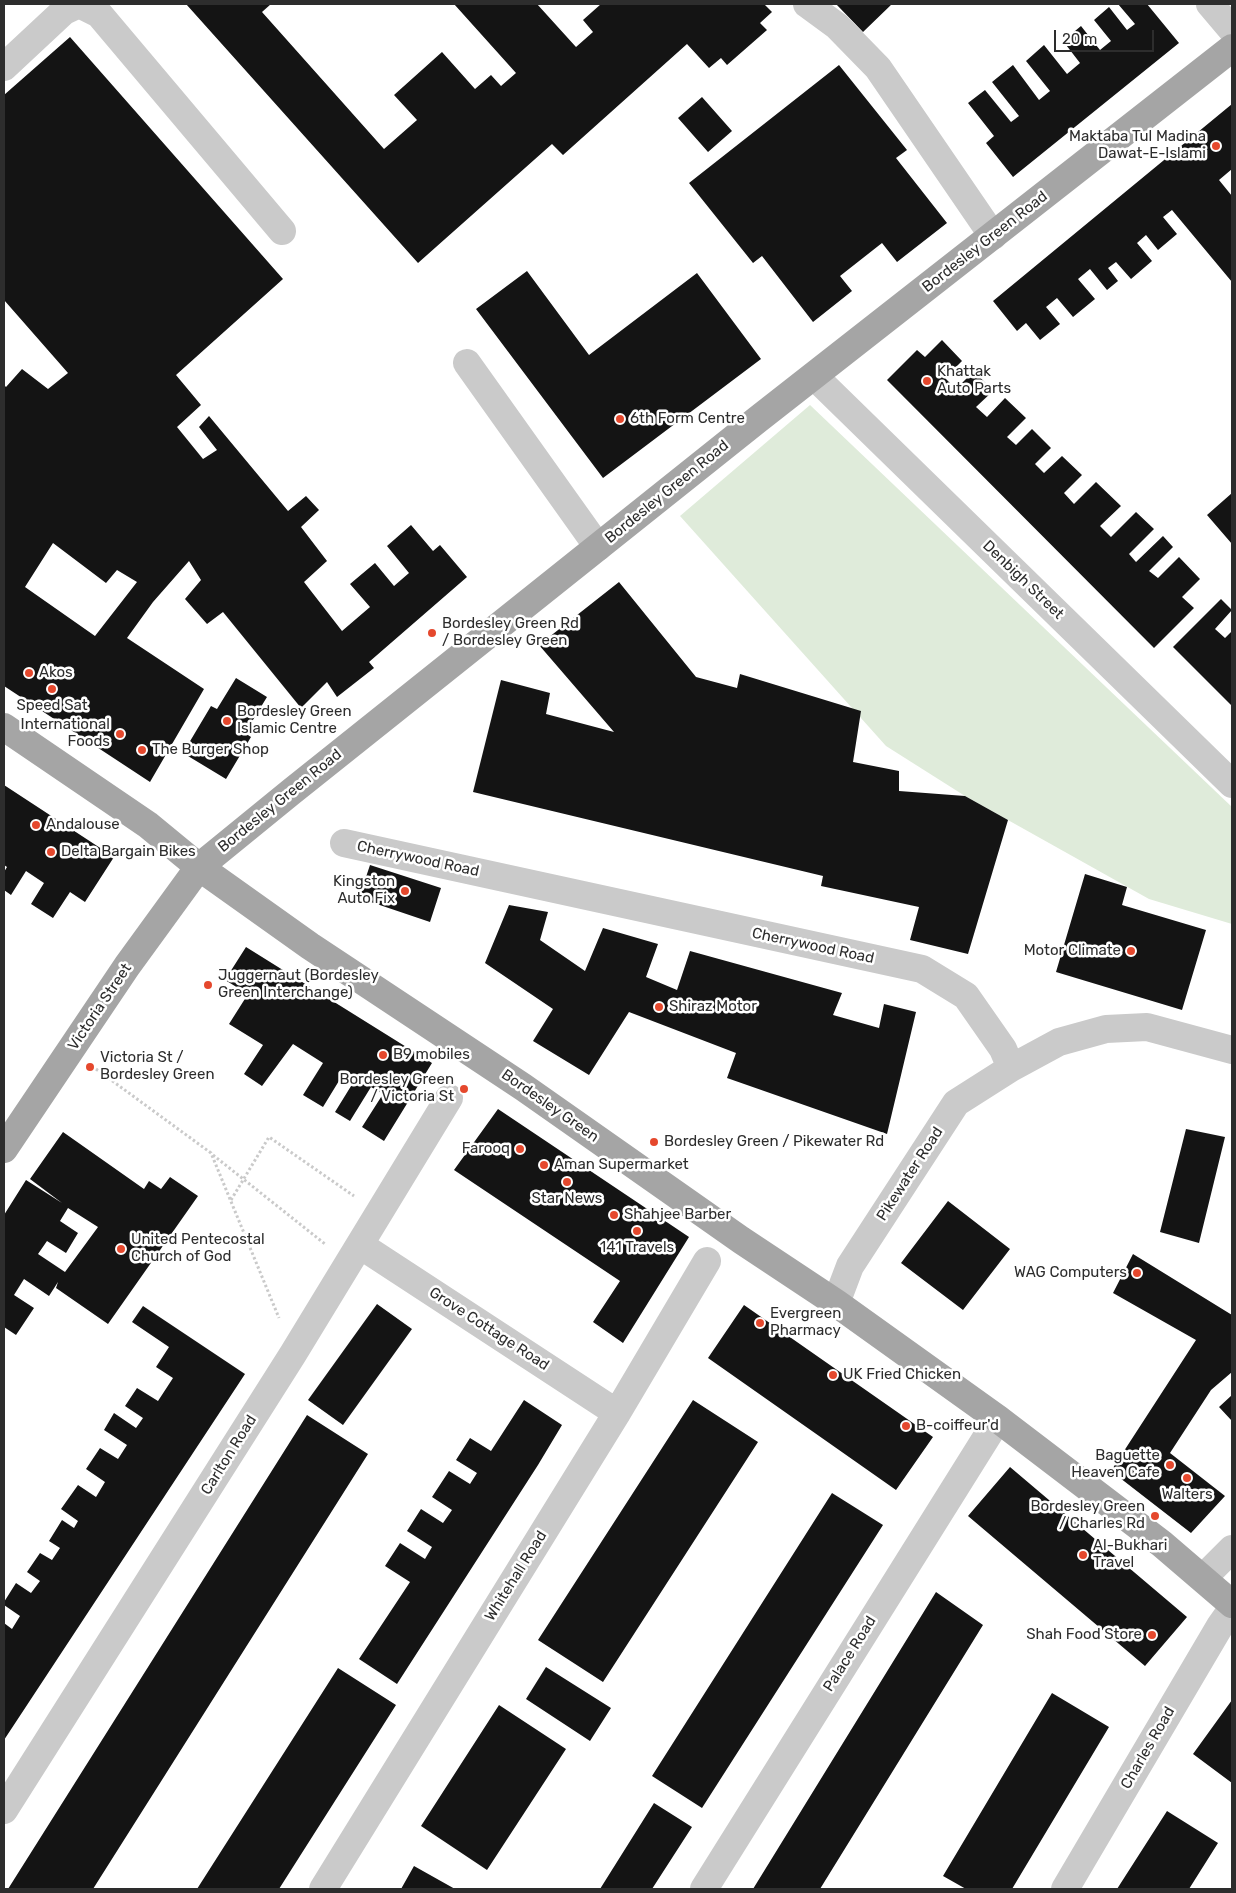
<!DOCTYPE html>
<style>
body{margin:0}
#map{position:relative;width:1236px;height:1893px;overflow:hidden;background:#fff;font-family:Rubik,sans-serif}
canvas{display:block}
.frame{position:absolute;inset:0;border:5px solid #2d2d2d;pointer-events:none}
.scale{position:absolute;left:1054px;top:30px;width:100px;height:22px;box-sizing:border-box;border:2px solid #2d2d2d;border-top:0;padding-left:6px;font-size:15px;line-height:18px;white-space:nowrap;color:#2d2d2d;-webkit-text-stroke:4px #fff;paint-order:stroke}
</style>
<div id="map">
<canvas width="1236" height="1893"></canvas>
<div class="frame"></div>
<div class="scale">20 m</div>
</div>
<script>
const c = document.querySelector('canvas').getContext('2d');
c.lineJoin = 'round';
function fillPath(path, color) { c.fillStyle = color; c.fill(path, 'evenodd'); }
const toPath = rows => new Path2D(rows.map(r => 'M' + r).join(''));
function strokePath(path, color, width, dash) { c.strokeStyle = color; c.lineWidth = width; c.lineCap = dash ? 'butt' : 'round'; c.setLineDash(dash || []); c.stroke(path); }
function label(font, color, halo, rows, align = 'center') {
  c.font = font + ' Rubik,sans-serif'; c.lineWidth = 5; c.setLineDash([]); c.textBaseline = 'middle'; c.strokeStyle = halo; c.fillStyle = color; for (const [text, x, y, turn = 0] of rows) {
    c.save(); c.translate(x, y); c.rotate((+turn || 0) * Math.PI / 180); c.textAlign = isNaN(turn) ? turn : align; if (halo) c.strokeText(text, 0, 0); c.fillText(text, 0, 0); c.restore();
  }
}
fillPath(toPath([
 [810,405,1232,807,1232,924,1149,899,965,796,886,746,680,516]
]), '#dfebda');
fillPath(toPath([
 [186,4,271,4,262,12,384,149,417,120,394,95,442,52,475,89,491,75,501,86,516,73,454,4,537,4,576,47,593,32,583,20,601,4,764,4,772,12,760,23,767,30,727,65,721,58,709,68,687,44,563,155,552,144,418,263],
 [836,4,892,4,863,32],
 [1118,4,1147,4,1179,43,1013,177,986,143,994,136,968,103,985,90,1011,122,1019,116,992,82,1013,65,1039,100,1050,91,1026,61,1044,45,1067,74,1080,63,1063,41,1081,26,1100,50,1111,41,1094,20,1109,7,1127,30,1135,24],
 [70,37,283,279,176,375,201,405,177,427,203,459,217,450,199,427,209,416,288,511,306,496,319,510,301,527,327,561,304,582,342,631,370,607,350,584,375,563,394,586,409,573,387,546,411,525,433,551,440,545,467,577,369,662,374,668,337,697,327,682,301,708,223,612,207,624,185,599,201,580,189,561,153,602,127,638,204,689,150,782,4,686,4,385,6,387,22,369,48,389,68,373,4,300,4,95],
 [53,543,106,583,117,570,137,582,95,636,25,587],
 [839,65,907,150,896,158,947,223,897,262,882,243,840,276,852,291,813,322,762,256,753,263,689,183],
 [702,97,732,131,708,152,678,118],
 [1232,104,1232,169,1219,180,1232,196,1232,282,1172,210,1163,217,1177,234,1158,250,1146,235,1137,243,1152,261,1131,279,1116,262,1108,268,1118,281,1107,290,1090,269,1078,279,1095,299,1073,317,1057,298,1046,307,1060,324,1040,340,1026,323,1017,331,993,301],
 [527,271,589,355,697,273,761,359,603,478,476,309],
 [942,340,962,361,945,378,956,389,974,371,993,391,976,407,987,417,1005,398,1026,418,1007,437,1016,445,1032,429,1051,448,1035,464,1044,473,1062,456,1082,475,1064,493,1074,504,1096,482,1121,506,1100,526,1111,537,1136,512,1154,529,1129,554,1136,562,1163,536,1173,547,1149,571,1158,578,1179,557,1200,579,1182,597,1194,608,1154,648,887,380,917,350,925,357],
 [1232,493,1232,544,1207,515],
 [619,582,696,677,737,688,740,674,861,711,853,762,899,771,899,791,965,796,1008,820,968,954,910,940,919,907,821,886,823,876,473,792,501,680,550,693,546,714,614,732,539,645],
 [1221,599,1232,610,1215,629,1225,638,1232,631,1232,706,1173,647],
 [236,678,267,697,245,733,251,737,226,779,183,753,211,706,217,709],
 [4,785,114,857,85,902,70,892,53,918,31,904,44,883,26,871,11,895,4,890,4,872,7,867,4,865],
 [370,865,441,888,430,922,359,898],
 [1085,874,1127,887,1122,905,1206,930,1182,1010,1056,972],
 [509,905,548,912,540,940,585,971,603,928,658,944,646,977,677,990,690,951,842,993,833,1015,879,1028,884,1004,916,1012,887,1134,727,1078,736,1053,629,1012,589,1075,533,1041,553,1009,485,963],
 [246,947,432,1063,384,1141,362,1127,383,1094,371,1087,350,1121,335,1112,356,1078,345,1071,323,1107,303,1095,323,1063,293,1044,262,1086,244,1074,263,1045,229,1024,248,994,225,980],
 [498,1109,689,1237,623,1343,593,1322,620,1281,454,1170],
 [1186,1129,1225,1137,1199,1243,1160,1232],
 [63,1132,144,1189,149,1181,161,1189,170,1177,198,1196,108,1324,56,1288,58,1282,49,1296,24,1279,14,1295,34,1308,16,1335,4,1327,4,1215,26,1180,62,1203,30,1179],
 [68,1208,98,1227,65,1272,38,1254,47,1241,66,1253,78,1233,60,1221],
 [948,1201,1010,1249,963,1310,901,1263],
 [1133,1254,1232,1315,1232,1372,1211,1390,1170,1453,1225,1496,1191,1533,1111,1471,1196,1340,1113,1293],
 [377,1304,412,1329,343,1425,308,1400],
 [744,1305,933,1437,896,1490,708,1358],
 [143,1306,245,1374,4,1740,4,1623,12,1629,20,1616,4,1605,4,1602,16,1583,31,1593,40,1581,27,1572,40,1553,52,1560,60,1548,49,1541,62,1520,74,1528,78,1521,61,1509,78,1485,96,1497,105,1482,86,1469,100,1448,118,1459,127,1445,104,1430,114,1413,136,1428,143,1418,125,1406,137,1388,158,1401,173,1378,156,1367,169,1347,132,1322],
 [1232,1395,1232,1421,1219,1407],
 [524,1400,562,1425,538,1465,397,1684,359,1659,410,1582,385,1566,400,1543,425,1559,432,1547,407,1531,421,1509,443,1523,452,1510,432,1497,449,1471,470,1484,477,1473,456,1460,470,1438,491,1451],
 [693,1400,758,1442,603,1682,538,1640],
 [307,1415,368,1454,93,1889,8,1889],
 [1010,1467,1187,1617,1145,1666,968,1516],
 [832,1493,883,1525,702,1808,652,1776],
 [936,1592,983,1625,820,1889,753,1889],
 [546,1667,611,1708,590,1741,526,1699],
 [338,1668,396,1705,279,1889,197,1889],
 [1052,1693,1109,1727,1012,1889,966,1889,943,1876],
 [1232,1700,1232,1783,1193,1754],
 [499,1705,566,1749,487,1870,421,1826],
 [654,1803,692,1827,652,1889,600,1889],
 [1167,1811,1218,1843,1189,1889,1117,1889],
 [414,1866,455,1889,401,1889]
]), '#141414');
strokePath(toPath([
 [96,1069,211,1153,279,1318],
 [213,1155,325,1244],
 [231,1200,269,1137,354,1196]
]), '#cacaca', 3, [2.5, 2.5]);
strokePath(toPath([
 [807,4,837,26,878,68,993,236],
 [1210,4,1232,30],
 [4,67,64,11,79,4,99,14,282,231],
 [467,363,598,547],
 [814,376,1232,784],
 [344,843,922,969,966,996,1003,1049,1011,1068,1059,1042,1106,1029,1147,1027,1232,1050],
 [360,1245,617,1413],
 [836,1303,850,1266,956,1103,1011,1068],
 [1203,1578,1232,1549],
 [4,1810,293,1354,449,1098],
 [323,1889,617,1413,707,1261],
 [704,1889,998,1419],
 [1065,1889,1220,1626,1232,1609]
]), '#cacaca', 28);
strokePath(toPath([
 [4,727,148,825,199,867,310,946,523,1087,741,1240,836,1303,998,1419,1162,1544,1232,1604],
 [4,1149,127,966,199,867,291,792,757,420,1232,48]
]), '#a5a5a5', 28);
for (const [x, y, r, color] of [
 [1216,146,5,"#e5482d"],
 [927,381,5,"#e5482d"],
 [620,419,5,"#e5482d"],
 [432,633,5,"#e5482d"],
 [29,673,5,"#e5482d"],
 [52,689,5,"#e5482d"],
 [227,721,5,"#e5482d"],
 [120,734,5,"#e5482d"],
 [142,750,5,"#e5482d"],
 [36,825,5,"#e5482d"],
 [51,852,5,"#e5482d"],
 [405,891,5,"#e5482d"],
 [1131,951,5,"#e5482d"],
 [208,985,5,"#e5482d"],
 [659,1007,5,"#e5482d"],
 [383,1055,5,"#e5482d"],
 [90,1067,5,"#e5482d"],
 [464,1089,5,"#e5482d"],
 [654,1142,5,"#e5482d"],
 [520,1149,5,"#e5482d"],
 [544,1165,5,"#e5482d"],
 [567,1182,5,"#e5482d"],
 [614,1215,5,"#e5482d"],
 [637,1231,5,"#e5482d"],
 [121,1249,5,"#e5482d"],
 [1137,1273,5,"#e5482d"],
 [760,1323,5,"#e5482d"],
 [833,1375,5,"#e5482d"],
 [906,1426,5,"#e5482d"],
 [1170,1465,5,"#e5482d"],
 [1187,1478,5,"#e5482d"],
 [1155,1516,5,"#e5482d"],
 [1083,1555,5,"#e5482d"],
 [1152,1635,5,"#e5482d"]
]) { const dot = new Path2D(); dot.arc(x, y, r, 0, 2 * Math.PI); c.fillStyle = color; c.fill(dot); strokePath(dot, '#fff', 2); }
label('15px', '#2d2d2d', '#fff', [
 ["Maktaba Tul Madina",1206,137,"right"],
 ["Dawat-E-Islami",1206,154,"right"],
 ["Khattak",937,372],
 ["Auto Parts",937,389],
 ["6th Form Centre",630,419],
 ["Bordesley Green Rd",442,624],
 ["/ Bordesley Green",442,641],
 ["Akos",39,673],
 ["Speed Sat",52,706,"center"],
 ["Bordesley Green",237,712],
 ["Islamic Centre",237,729],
 ["International",110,725,"right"],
 ["Foods",110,742,"right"],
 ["The Burger Shop",152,750],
 ["Andalouse",46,825],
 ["Delta Bargain Bikes",61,852],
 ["Kingston",395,882,"right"],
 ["Auto Fix",395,899,"right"],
 ["Motor Climate",1121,951,"right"],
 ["Juggernaut (Bordesley",218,976],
 ["Green Interchange)",218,993],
 ["Shiraz Motor",669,1007],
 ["B9 mobiles",393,1055],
 ["Victoria St /",100,1058],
 ["Bordesley Green",100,1075],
 ["Bordesley Green",454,1080,"right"],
 ["/ Victoria St",454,1097,"right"],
 ["Bordesley Green / Pikewater Rd",664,1142],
 ["Farooq",510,1149,"right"],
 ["Aman Supermarket",554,1165],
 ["Star News",567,1199,"center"],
 ["Shahjee Barber",624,1215],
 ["United Pentecostal",131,1240],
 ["Church of God",131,1257],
 ["141 Travels",637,1248,"center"],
 ["WAG Computers",1127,1273,"right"],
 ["Evergreen",770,1314],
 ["Pharmacy",770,1331],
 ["UK Fried Chicken",843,1375],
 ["B-coiffeur'd",916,1426],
 ["Baguette",1160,1456,"right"],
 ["Heaven Cafe",1160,1473,"right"],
 ["Walters",1187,1495,"center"],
 ["Bordesley Green",1145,1507,"right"],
 ["/ Charles Rd",1145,1524,"right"],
 ["Al-Bukhari",1093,1546],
 ["Travel",1093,1563],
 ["Shah Food Store",1142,1635,"right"]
], 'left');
label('15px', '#2d2d2d', '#fff', [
 ["Bordesley Green Road",985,242,-38],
 ["Bordesley Green Road",667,492,-39],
 ["Denbigh Street",1023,580,44],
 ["Bordesley Green Road",280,801,-39],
 ["Cherrywood Road",418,859,12],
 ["Cherrywood Road",813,946,12],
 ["Victoria Street",100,1007,-56],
 ["Bordesley Green",550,1106,35],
 ["Pikewater Road",910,1174,-57],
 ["Grove Cottage Road",489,1329,33],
 ["Carlton Road",229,1455,-58],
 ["Whitehall Road",516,1576,-58],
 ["Palace Road",850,1654,-58],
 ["Charles Road",1148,1748,-60]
]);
</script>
